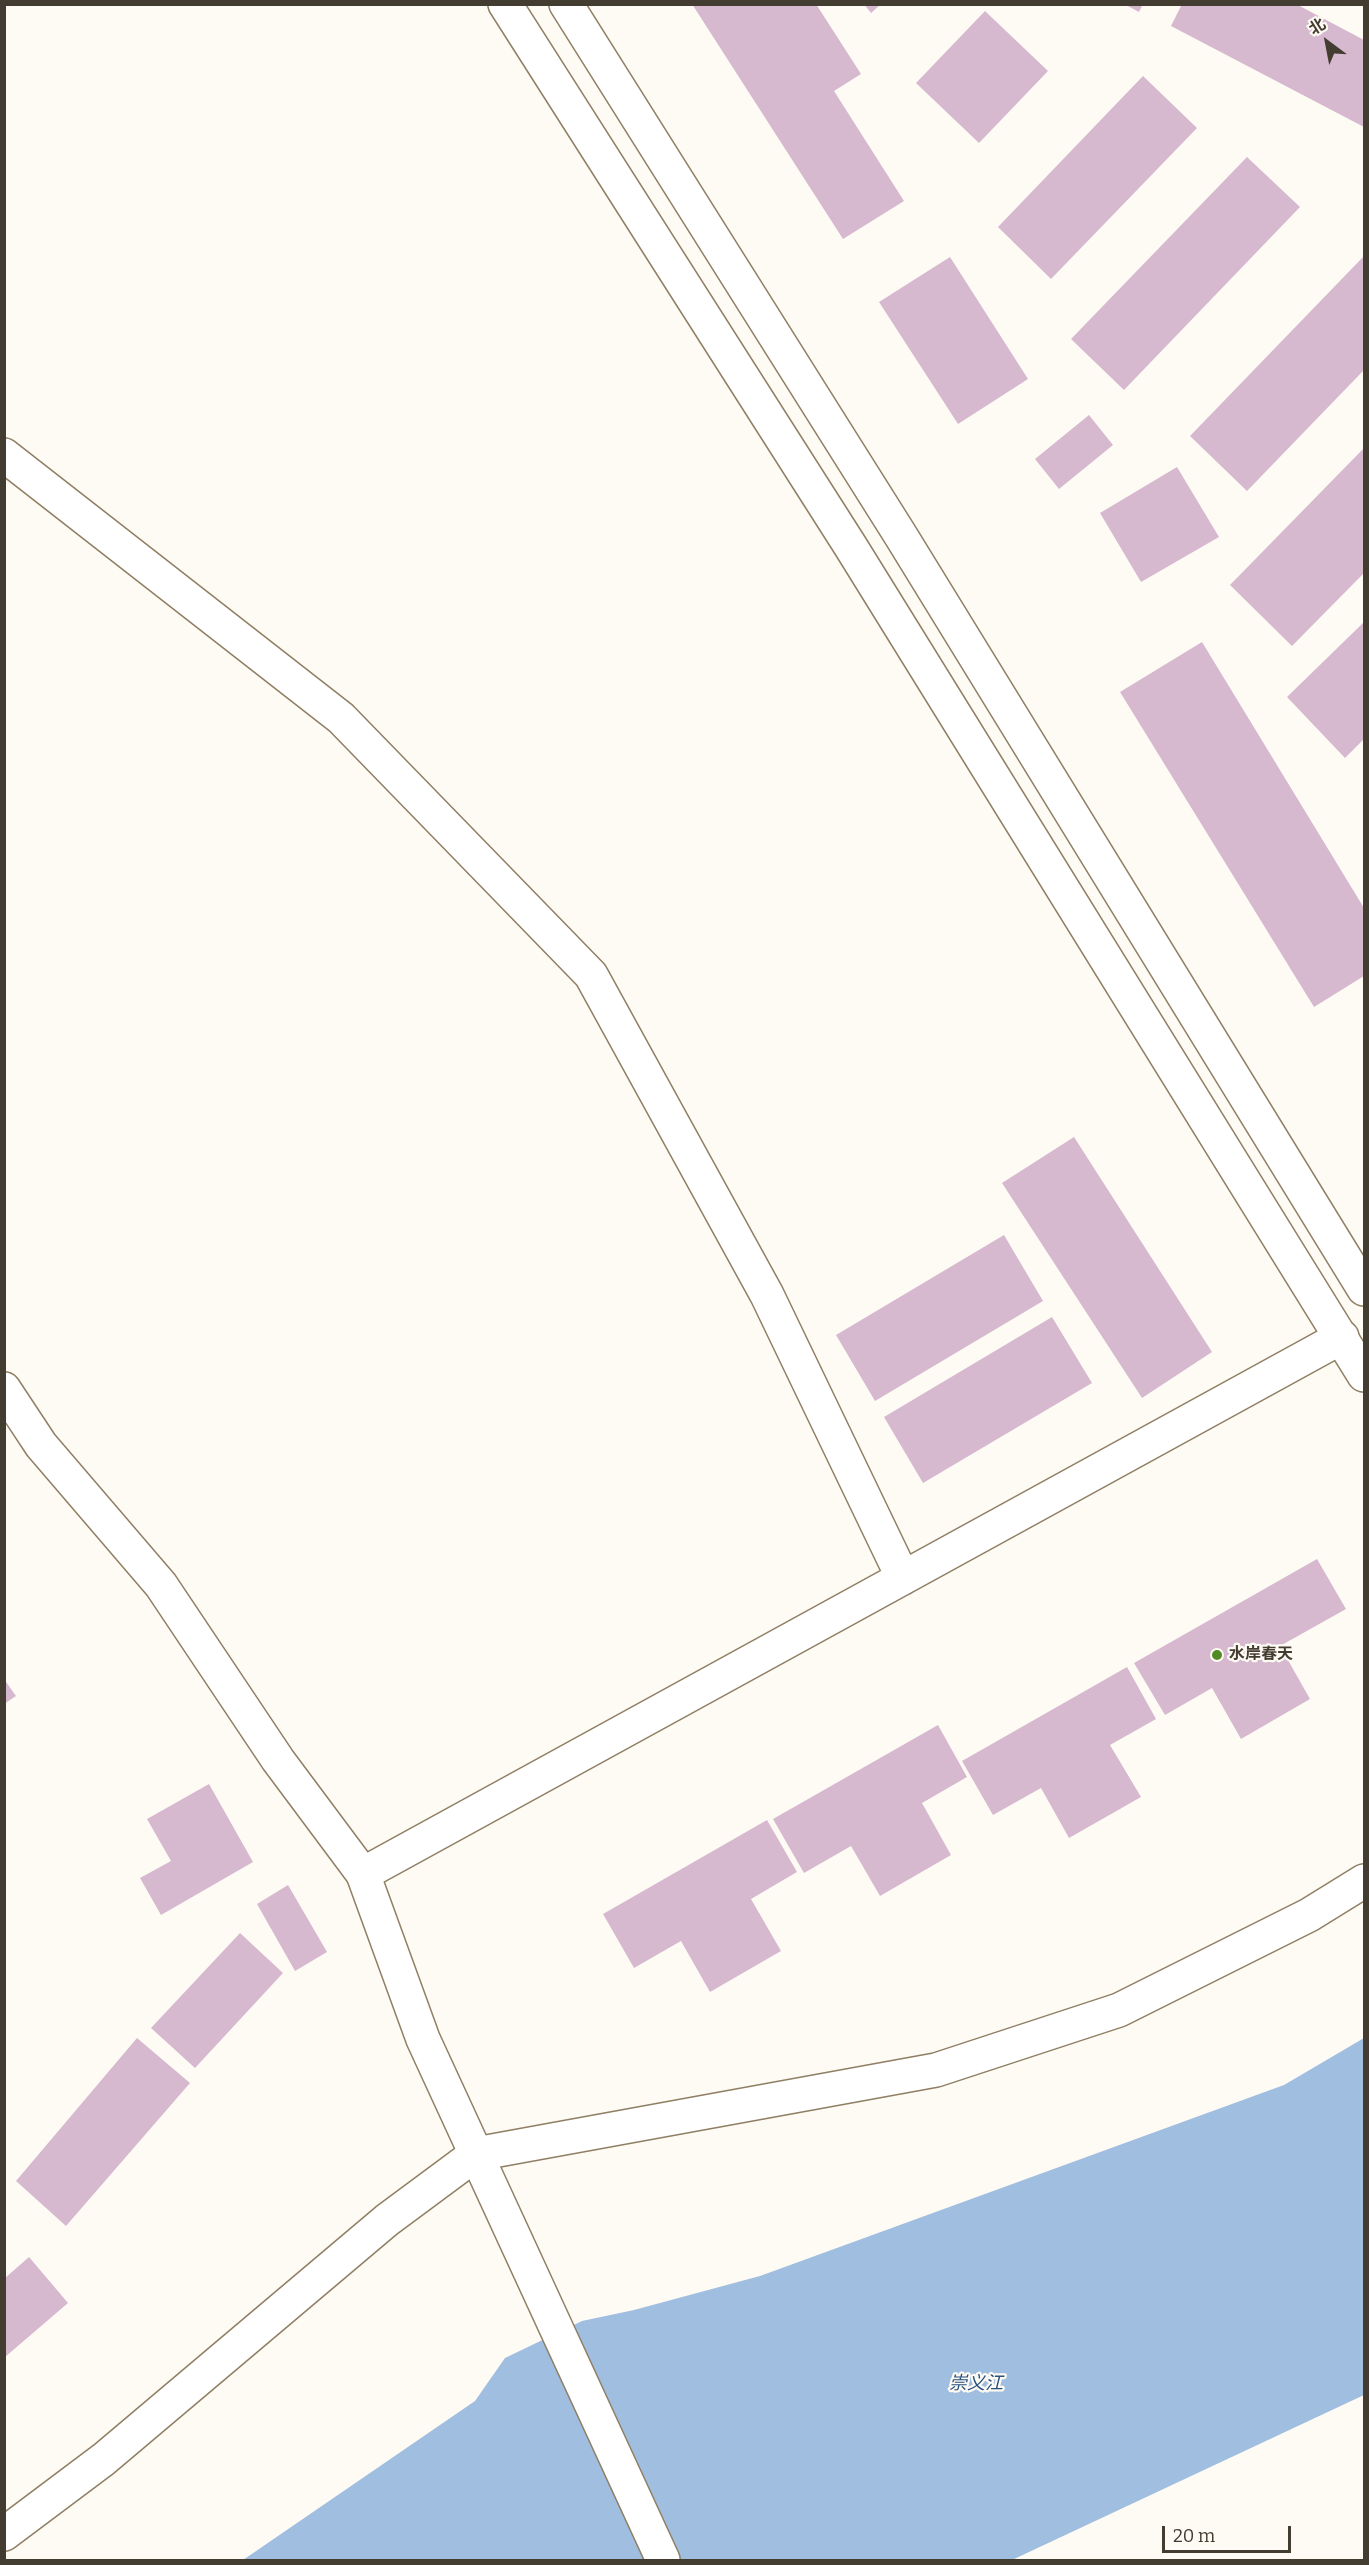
<!DOCTYPE html>
<meta charset="utf-8">
<style>
body{margin:0}
#map{position:relative;width:1369px;height:2565px;overflow:hidden;background:#fefaf4;font-family:Bitter,"Noto Sans SC",serif}
canvas{display:block}
.frame{position:absolute;inset:0;border:6px solid #433c30;pointer-events:none}
.north{position:absolute;left:1297px;top:12px;width:60px;height:60px;-webkit-text-stroke:4px #fefaf4;paint-order:stroke;rotate:328deg;font-size:16px;font-weight:700;line-height:24px;text-align:center;color:#433c30}
.north::after{content:'';display:block;margin:auto;width:21px;height:27px;background:#433c30;clip-path:polygon(50% 0,100% 100%,50% 72%,0 100%)}
.scale{position:absolute;left:1162px;top:2526px;width:129px;height:27px;box-sizing:border-box;border:3px solid #433c30;border-top:0;padding-left:8px;font-size:18px;line-height:21px;white-space:nowrap;color:#433c30;-webkit-text-stroke:4px #fefaf4;paint-order:stroke}
</style>
<div id="map">
<canvas width="1369" height="2565"></canvas>
<div class="frame"></div>
<div class="north">北</div>
<div class="scale">20 m</div>
</div>
<script>
const c = document.querySelector('canvas').getContext('2d');
c.lineJoin = 'round';
function fillPath(path, color) { c.fillStyle = color; c.fill(path, 'evenodd'); }
const toPath = rows => new Path2D(rows.map(r => 'M' + r).join(''));
function strokePath(path, color, width, dash) { c.strokeStyle = color; c.lineWidth = width; c.lineCap = dash ? 'butt' : 'round'; c.setLineDash(dash || []); c.stroke(path); }
function label(font, color, halo, rows, align = 'center') {
  c.font = font + ' Bitter,"Noto Sans SC",serif'; c.lineWidth = 4.5; c.setLineDash([]); c.textBaseline = 'middle'; c.strokeStyle = halo; c.fillStyle = color; for (const [text, x, y, turn = 0] of rows) {
    c.save(); c.translate(x, y); c.rotate((+turn || 0) * Math.PI / 180); c.textAlign = isNaN(turn) ? turn : align; if (halo) c.strokeText(text, 0, 0); c.fillText(text, 0, 0); c.restore();
  }
}
fillPath(toPath([
 [1364,2038,1364,2395,1012,2560,243,2560,475,2401,505,2358,582,2321,634,2310,760,2276,1284,2085]
]), '#a0bee0');
fillPath(toPath([
 [692,4,816,4,861,74,834,91,904,201,843,239],
 [864,4,881,4,871,13],
 [1124,4,1143,4,1139,12],
 [1182,4,1296,4,1364,40,1364,127,1171,26],
 [985,11,1048,71,979,143,916,83],
 [1143,76,1197,128,1051,279,998,227],
 [1247,157,1300,207,1124,390,1071,339],
 [1364,256,1364,370,1247,491,1190,436],
 [950,257,1028,379,958,424,879,302],
 [1089,415,1113,445,1059,489,1035,459],
 [1364,448,1364,573,1292,646,1230,585],
 [1177,467,1219,537,1141,582,1100,513],
 [1364,622,1364,739,1345,758,1287,697],
 [1202,642,1364,908,1364,976,1314,1007,1120,692],
 [1074,1137,1212,1352,1142,1398,1002,1183],
 [1004,1235,1043,1301,875,1401,836,1335],
 [1052,1317,1092,1383,923,1483,884,1417],
 [1317,1559,1346,1609,1280,1646,1310,1699,1241,1739,1212,1688,1165,1715,1134,1663],
 [1127,1667,1156,1719,1110,1745,1141,1797,1069,1838,1041,1788,993,1815,962,1761],
 [4,1679,16,1696,4,1704],
 [938,1725,967,1777,922,1803,951,1855,880,1896,851,1846,804,1873,773,1819],
 [209,1784,253,1862,161,1915,140,1878,171,1861,147,1819],
 [767,1820,797,1872,751,1899,781,1951,710,1992,681,1941,634,1968,603,1914],
 [288,1885,327,1952,295,1971,257,1904],
 [240,1933,283,1973,195,2068,151,2028],
 [137,2038,190,2083,66,2226,16,2181],
 [29,2257,68,2303,5,2357,5,2278]
]), '#d6b9cf');
const minor = toPath([
 [4,455,341,718,591,975,767,1295,903,1578],
 [363,1874,1342,1337]
]);
const tertiary = toPath([
 [4,1389,41,1445,161,1585,278,1760,363,1874,423,2039,663,2560]
]);
const secondary = toPath([
 [4,2534,104,2459,387,2220,476,2154,936,2070,1119,2010,1309,1915,1364,1881]
]);
const primary = toPath([
 [505,4,851,547,1364,1375],
 [566,4,901,536,1364,1289]
]);
strokePath(minor, '#8f7f64', 36);
strokePath(tertiary, '#8f7f64', 36);
strokePath(secondary, '#8f7f64', 36);
strokePath(primary, '#8f7f64', 36);
strokePath(minor, '#fff', 33);
strokePath(tertiary, '#fff', 33);
strokePath(secondary, '#fff', 33);
strokePath(primary, '#fff', 33);
for (const [x, y, r, color] of [
 [1217,1655,6,"#528a26"]
]) { const dot = new Path2D(); dot.arc(x, y, r, 0, 2 * Math.PI); c.fillStyle = color; c.fill(dot); strokePath(dot, '#fefaf4', 2); }
label('bold 16px', '#433c30', '#fefaf4', [
 ["水岸春天",1229,1655]
], 'left');
label('italic 18px', '#27517e', '#fefaf4', [
 ["崇义江",976,2384]
]);
</script>
